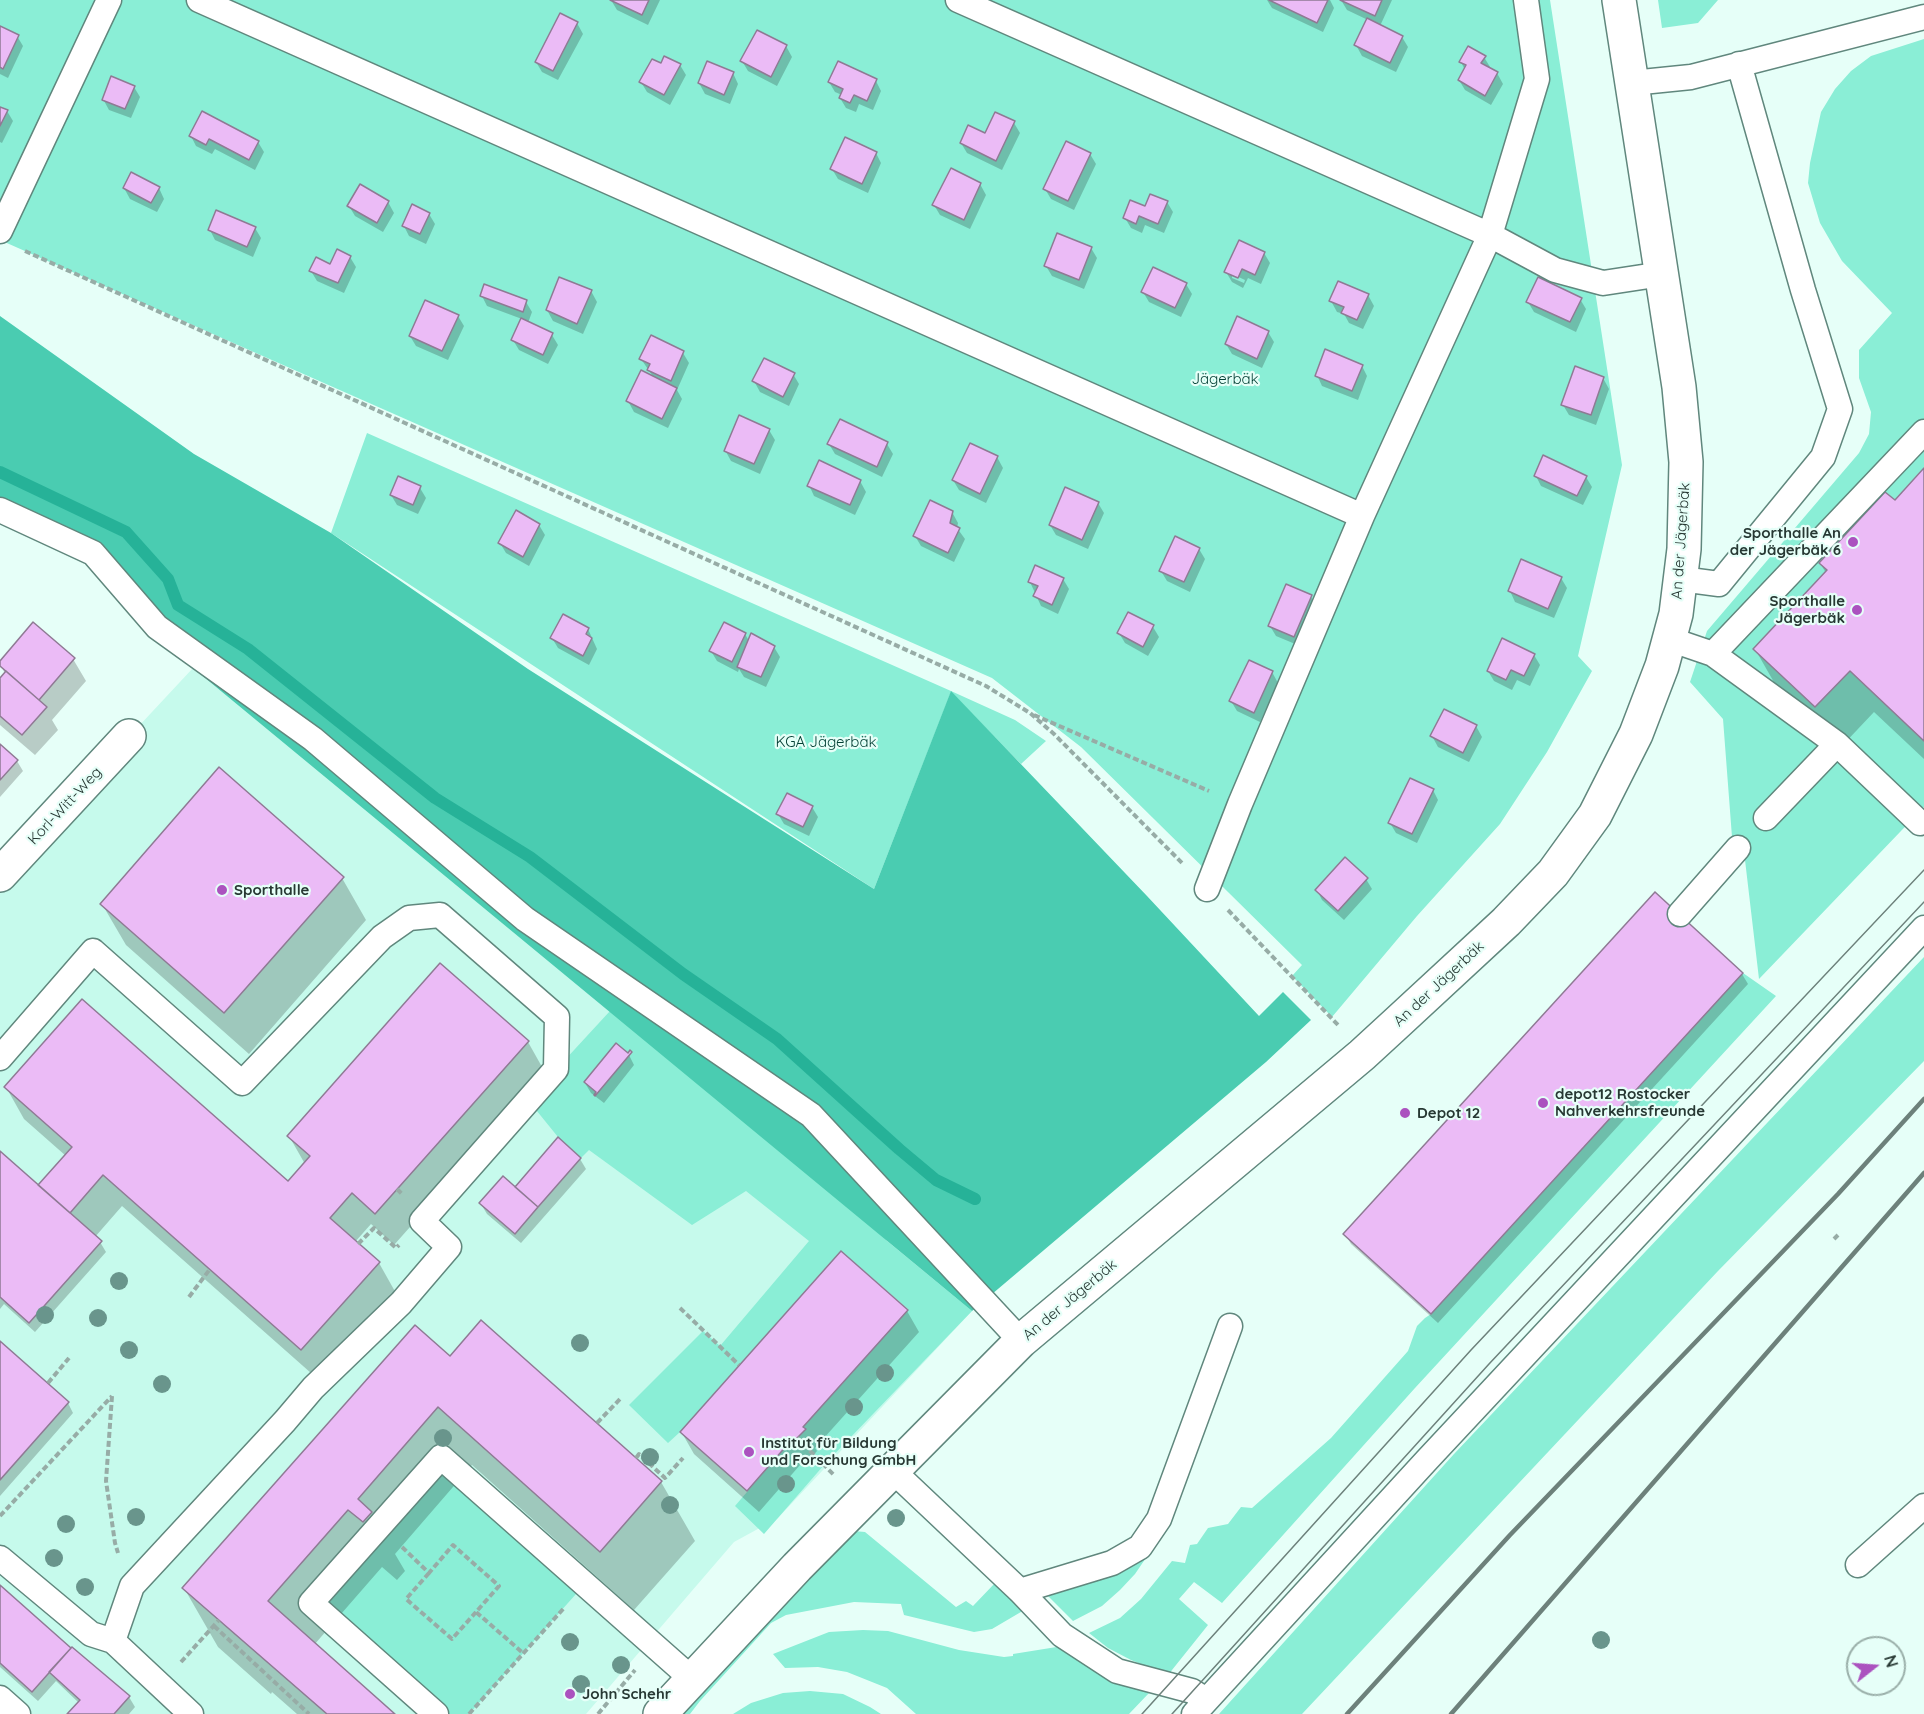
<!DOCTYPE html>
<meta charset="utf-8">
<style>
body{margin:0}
#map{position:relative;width:1924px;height:1714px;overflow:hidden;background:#e6fff8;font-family:Quicksand,sans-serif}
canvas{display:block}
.north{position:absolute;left:1846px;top:1636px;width:60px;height:60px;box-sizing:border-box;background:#e6fff8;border:2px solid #9aafa9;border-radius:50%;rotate:73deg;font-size:16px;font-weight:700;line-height:24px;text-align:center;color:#273833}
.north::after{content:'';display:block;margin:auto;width:21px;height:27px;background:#ab52bf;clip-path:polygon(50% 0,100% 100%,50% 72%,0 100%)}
</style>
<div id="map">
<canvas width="1924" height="1714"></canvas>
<div class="north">N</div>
</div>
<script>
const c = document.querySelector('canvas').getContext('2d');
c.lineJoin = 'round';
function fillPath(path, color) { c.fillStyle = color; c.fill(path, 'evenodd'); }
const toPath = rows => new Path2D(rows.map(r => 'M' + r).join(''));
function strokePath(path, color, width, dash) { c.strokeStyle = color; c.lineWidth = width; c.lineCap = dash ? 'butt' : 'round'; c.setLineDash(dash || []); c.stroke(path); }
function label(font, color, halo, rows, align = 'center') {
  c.font = font + ' Quicksand,sans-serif'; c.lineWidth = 4.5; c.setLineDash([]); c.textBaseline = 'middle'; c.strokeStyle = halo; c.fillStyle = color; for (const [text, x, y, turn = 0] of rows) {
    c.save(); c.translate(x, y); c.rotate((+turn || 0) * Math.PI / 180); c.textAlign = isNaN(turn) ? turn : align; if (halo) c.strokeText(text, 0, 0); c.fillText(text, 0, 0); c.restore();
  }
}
fillPath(toPath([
 [193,668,972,1311,778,1518,734,1542,586,1714,0,1714,0,875]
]), '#c6faec');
fillPath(toPath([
 [0,0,1550,0,1622,465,1578,656,1592,671,1547,752,1500,824,1417,916,1332,1017,1292,976,1302,965,1081,747,992,678,0,240],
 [1658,0,1718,0,1698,23,1662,28],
 [1924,39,1924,807,1759,979,1745,860,1732,837,1723,719,1690,682,1707,631,1859,453,1869,434,1871,412,1859,378,1859,350,1892,313,1842,261,1820,223,1808,183,1810,163,1821,112,1835,89,1851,71,1871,56],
 [367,433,951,691,1015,720,1046,741,1021,764,951,692,874,889,331,533],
 [1924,957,1924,1061,1718,1271,1302,1714,1219,1714,1454,1454],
 [1743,973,1776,996,1415,1388,1222,1603,1194,1582,1179,1599,1208,1625,1168,1675,1131,1660,1108,1648,1089,1633,1120,1618,1141,1599,1172,1561,1185,1563,1190,1545,1197,1544,1208,1528,1228,1524,1241,1507,1252,1508,1331,1438,1408,1351,1417,1326,1425,1318,1431,1314],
 [683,974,887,1241,972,1311,824,1465,764,1534,735,1506,788,1444,790,1446,797,1438,805,1429,803,1427,908,1309,841,1251,680,1432,668,1443,629,1405,703,1331,720,1346,809,1241,746,1191,692,1225,589,1150,581,1158,558,1137,528,1100,610,1011],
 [441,1457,584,1585,469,1714,436,1714,312,1603],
 [854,1531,865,1532,956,1607,966,1601,973,1606,995,1583,1026,1609,992,1629,974,1632,904,1615,901,1604,854,1602,786,1615,771,1623,700,1701,690,1714,682,1714,735,1653],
 [1152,1549,1135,1574,1120,1590,1102,1606,1073,1621,1044,1592],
 [863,1630,888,1631,959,1650,1004,1657,1013,1656,1013,1654,1069,1645,1129,1687,1149,1693,1129,1714,916,1714,887,1688,847,1672,818,1667,785,1668,773,1654,829,1632],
 [810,1691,843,1694,870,1707,881,1714,733,1714,751,1703,783,1693]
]), '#8aeed6');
fillPath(toPath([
 [0,316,194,454,331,533,528,669,874,889,951,691,1147,896,1259,1016,1283,992,1311,1020,1266,1062,972,1311,193,668,84,562,0,514]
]), '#4accb1');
fillPath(toPath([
 [611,0,660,0,648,25,617,10],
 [1267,0,1330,0,1334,8,1323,32,1272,8],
 [1341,0,1392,0,1380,26,1402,37,1408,47,1396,72,1362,56,1356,45,1368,20,1347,10],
 [577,23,583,34,558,80,542,72,536,62],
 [0,28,17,36,23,46,8,78,0,74],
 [786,46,792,57,777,86,748,71,742,61],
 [1484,57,1490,67,1489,69,1497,73,1503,84,1491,105,1465,90,1459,80,1465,70,1461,62],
 [661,65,680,65,686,75,670,105,647,92,641,82],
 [733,73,738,84,730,104,705,94,699,83],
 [876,81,881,91,873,110,859,104,856,112,846,108,840,98,842,95,835,92,829,82],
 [134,87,140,97,131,118,109,110,103,99],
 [0,108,7,111,13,121,2,143,0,142],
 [1014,123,1020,133,1002,170,967,153,961,143],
 [191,136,258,142,264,152,255,170,215,149,212,154,196,146],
 [876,153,881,163,868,193,838,179,832,169],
 [1090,154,1096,164,1074,210,1051,199,1045,189],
 [951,170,980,184,986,195,970,229,940,215,934,205],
 [360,187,388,202,394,213,383,232,355,216,349,206],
 [124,188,159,188,164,199,157,212,130,199],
 [1167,202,1173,212,1164,233,1145,225,1142,233,1131,228,1125,218,1146,208],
 [429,214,435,224,426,244,409,236,404,226],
 [255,228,261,238,253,257,215,240,210,230],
 [1091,248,1097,258,1084,289,1052,276,1046,266],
 [1264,253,1270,263,1261,284,1248,278,1243,288,1232,282,1226,272],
 [1232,274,1245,280,1244,283,1232,278],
 [350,257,356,267,344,293,317,281,311,271,331,266],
 [1186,284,1192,294,1181,317,1149,302,1143,292],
 [591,291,597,302,583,334,553,321,547,310],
 [1368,295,1374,306,1363,329,1349,323,1344,314,1337,312,1331,301],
 [482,296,526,302,532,312,528,323,552,335,558,345,548,364,519,350,513,340,522,319,487,306],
 [1580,299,1586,309,1576,332,1534,312,1528,302],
 [458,316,464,326,448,360,416,346,410,336],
 [1268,332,1274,342,1262,368,1232,354,1226,344],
 [651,337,683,353,689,363,677,390,682,399,668,428,634,412,628,401,654,378,641,359],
 [1362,366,1367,376,1358,400,1322,386,1317,375],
 [793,374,799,384,789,406,760,392,754,381],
 [1603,378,1609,389,1596,425,1569,415,1563,405],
 [769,430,775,440,760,474,731,461,725,450],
 [829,444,887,444,893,454,882,477,835,454],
 [997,457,1003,468,986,503,959,490,953,480],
 [1924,471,1924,759,1874,712,1840,748,1779,691,1755,649,1826,573,1820,563,1895,502],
 [1536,476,1586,477,1592,487,1583,505,1541,486],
 [860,481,866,492,855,515,814,496,809,485],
 [420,488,426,498,418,514,397,505,391,495],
 [1098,503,1104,513,1088,549,1056,535,1050,525],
 [952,512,958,523,957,528,965,539,954,562,921,546,915,536],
 [539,525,545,535,529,566,506,553,500,543],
 [1199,549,1205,559,1190,592,1167,581,1161,571],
 [1561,578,1567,588,1554,618,1515,602,1510,591],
 [1063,579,1069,589,1058,614,1041,606,1030,582],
 [1311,597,1317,607,1300,646,1276,636,1270,626],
 [725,624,745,634,749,641,774,647,780,657,766,687,744,677,739,669,738,672,717,661,711,651],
 [1153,627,1159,637,1148,656,1125,643,1119,633],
 [588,629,597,649,589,665,558,648,552,638],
 [1534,655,1540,665,1530,686,1517,680,1512,690,1494,681,1488,671],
 [73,659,86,681,52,720,58,730,35,755,0,725,0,680,5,674,0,663],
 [1249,662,1272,672,1278,683,1260,722,1237,711,1231,701],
 [1476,726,1482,737,1469,762,1438,747,1432,736],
 [0,746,17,761,23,771,0,797],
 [1433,790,1438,800,1417,843,1396,833,1390,823],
 [812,807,818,817,809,836,784,824,778,814],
 [342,878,366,920,249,1054,126,945,102,904],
 [1366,879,1372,889,1344,920,1322,900,1317,890],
 [1742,974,1748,984,1438,1323,1351,1244,1345,1234],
 [528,1042,546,1074,394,1245,371,1224,355,1242,379,1263,397,1295,320,1381,122,1206,95,1237,100,1242,106,1252,35,1332,4,1304,0,1309,0,1153,38,1187,66,1156,24,1119,6,1087,288,1183,305,1164,289,1136],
 [629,1055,634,1065,604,1103,591,1093,585,1083],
 [580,1159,586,1169,521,1243,487,1214,481,1204],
 [907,1311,919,1332,815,1448,817,1451,803,1467,800,1465,759,1512,694,1454,682,1433],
 [0,1343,68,1403,73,1413,0,1496],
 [450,1358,661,1482,695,1541,634,1610,472,1465,395,1554,405,1571,397,1580,382,1567,314,1645,392,1714,297,1714,272,1692,271,1694,218,1647,184,1588],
 [0,1587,71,1650,96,1668,129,1697,135,1707,129,1714,69,1714,79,1703,56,1681,38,1701,0,1667]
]), '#0003');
strokePath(toPath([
 [0,472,126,532,168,579,178,605,248,649,435,798,530,857,683,974,777,1039,899,1149,936,1180,975,1199]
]), '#26b298', 12);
const building = toPath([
 [610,0,649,0,642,15,610,0],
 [1269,0,1328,0,1317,23,1269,0],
 [1340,0,1382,0,1375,16,1340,0],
 [560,13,578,22,553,71,535,62,560,13],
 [1367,18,1403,36,1390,63,1354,45,1367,18],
 [0,26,19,35,3,69,0,67,0,26],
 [757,30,787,45,771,77,740,61,757,30],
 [1468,46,1486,56,1481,63,1498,72,1485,96,1458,80,1466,65,1459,62,1468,46],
 [664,56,681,64,664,95,639,82,652,59,661,63,664,56],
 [707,61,734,72,724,95,698,83,707,61],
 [838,61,877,79,867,101,854,95,850,103,839,98,843,89,828,82,838,61],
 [111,76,135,86,125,109,102,100,111,76],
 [0,107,8,110,0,126,0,107],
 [202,111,259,141,249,160,209,139,206,145,189,136,202,111],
 [995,112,1015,121,996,161,960,143,968,125,985,133,995,112],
 [845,137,877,152,862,184,830,169,845,137],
 [1066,141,1091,153,1068,201,1043,189,1066,141],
 [951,168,981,183,964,220,932,205,951,168],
 [131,172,160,187,151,203,123,188,131,172],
 [360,184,389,201,377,223,347,206,360,184],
 [1150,194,1168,201,1158,224,1139,216,1136,224,1123,218,1130,200,1145,206,1150,194],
 [412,204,430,213,420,234,402,226,412,204],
 [216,210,256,227,247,247,208,230,216,210],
 [1057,233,1092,247,1079,280,1044,266,1057,233],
 [1239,240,1265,252,1255,275,1242,269,1238,278,1224,272,1239,240],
 [337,249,351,256,338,283,309,271,316,257,330,264,337,249],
 [1153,267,1187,283,1175,308,1141,292,1153,267],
 [559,277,592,290,577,324,546,310,559,277],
 [1538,277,1582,298,1570,322,1526,302,1538,277],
 [1338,281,1369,294,1357,320,1341,313,1344,307,1329,301,1338,281],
 [484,284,527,300,523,312,480,296,484,284],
 [425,300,459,315,442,351,409,336,425,300],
 [1237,316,1269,331,1257,359,1225,344,1237,316],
 [521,318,553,333,543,355,511,340,521,318],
 [651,335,684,351,671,381,647,370,650,364,639,359,651,335],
 [1325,349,1363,365,1352,391,1315,376,1325,349],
 [764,358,795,373,783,397,752,381,764,358],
 [1575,366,1604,377,1591,415,1561,405,1575,366],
 [641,370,677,388,662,419,626,401,641,370],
 [739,415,770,429,754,464,724,451,739,415],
 [840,419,888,442,877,467,827,444,840,419],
 [970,443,998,456,980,494,952,480,970,443],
 [1543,455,1587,476,1577,496,1534,476,1543,455],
 [819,460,861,480,850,505,807,486,819,460],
 [1924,468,1924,741,1850,671,1815,707,1753,649,1827,570,1819,563,1885,492,1895,500,1924,468],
 [398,476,421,486,413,505,390,495,398,476],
 [1065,487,1099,502,1082,540,1049,525,1065,487],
 [930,500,953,511,950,523,960,528,948,553,913,536,930,500],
 [516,510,540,524,523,557,498,543,516,510],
 [1175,536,1200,548,1184,582,1159,571,1175,536],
 [1521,559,1562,577,1548,609,1508,591,1521,559],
 [1035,565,1064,578,1052,605,1033,596,1038,586,1028,582,1035,565],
 [1286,584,1312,595,1294,637,1268,626,1286,584],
 [1128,612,1154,625,1143,647,1117,633,1128,612],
 [563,614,589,628,586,634,592,638,583,656,550,638,563,614],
 [33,622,75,658,39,700,0,666,0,661,33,622],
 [724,622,746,633,732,662,709,651,724,622],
 [751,633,775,646,761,677,737,667,751,633],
 [1502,638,1535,654,1524,676,1511,670,1506,680,1487,671,1502,638],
 [1249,660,1273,671,1254,713,1229,701,1249,660],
 [6,671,47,707,22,735,0,716,0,678,6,671],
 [1444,709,1477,725,1463,753,1430,736,1444,709],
 [0,744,18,760,0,780,0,744],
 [219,767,344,877,224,1013,100,904,219,767],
 [1410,778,1434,789,1412,834,1388,823,1410,778],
 [787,793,813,806,803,827,776,814,787,793],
 [1345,857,1368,878,1338,911,1315,890,1345,857],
 [1655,892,1743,973,1431,1314,1343,1234,1655,892],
 [440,963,529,1041,375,1214,352,1193,330,1218,380,1262,301,1350,103,1175,70,1213,38,1185,72,1147,4,1087,82,999,288,1181,310,1156,287,1136,440,963],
 [616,1043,628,1053,630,1050,632,1052,595,1096,594,1095,596,1092,584,1082,616,1043],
 [558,1137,581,1158,538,1207,515,1187,558,1137],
 [0,1151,102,1241,29,1323,0,1297,0,1151],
 [503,1176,538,1207,515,1234,479,1203,503,1176],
 [841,1251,908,1310,803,1427,806,1429,797,1438,790,1447,788,1444,747,1491,680,1432,841,1251],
 [481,1320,662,1481,600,1552,438,1407,358,1499,372,1512,363,1522,348,1510,268,1601,395,1714,327,1714,182,1588,415,1325,450,1356,481,1320],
 [0,1341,69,1402,0,1480,0,1341],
 [0,1585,71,1648,32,1692,0,1663,0,1585],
 [72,1647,130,1696,114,1714,67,1714,80,1700,49,1672,72,1647]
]);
fillPath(building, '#ebbbf6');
strokePath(building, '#8f7a94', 1.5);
const lane = toPath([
 [199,0,1362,516],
 [958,0,1490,235,1555,270,1603,283,1662,274],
 [1632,83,1691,77,1924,17],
 [0,231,109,0],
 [0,510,93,553,157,627,313,739,525,919,811,1115,1021,1341],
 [1681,579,1719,584,1823,457,1840,409,1803,290,1739,64],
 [1669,639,1713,654],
 [1766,818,1837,744],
 [1920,823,1837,744,1713,654,1924,432],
 [1207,889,1240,804,1362,516,1490,235,1537,79,1526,0],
 [1680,914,1738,848],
 [0,1058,93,951,242,1083,382,937,409,918,440,915,557,1017,556,1069,422,1221,449,1247,401,1303,313,1388,285,1421,132,1586,113,1641],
 [892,1470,1020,1591,1062,1635,1117,1671,1192,1691,1206,1700],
 [0,1558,91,1634,113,1641,191,1714],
 [1858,1565,1924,1506],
 [1020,1591,1112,1563,1140,1547,1159,1519,1230,1326],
 [0,1698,18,1714],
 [436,1714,311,1603,441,1457,692,1679],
 [1194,1714,1426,1461,1924,928]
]);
const street = toPath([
 [0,875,129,736]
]);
const secondary = toPath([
 [660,1714,797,1567,1021,1341,1362,1055,1399,1021,1506,922,1553,873,1595,815,1636,734,1662,666,1676,614,1684,549,1686,462,1679,387,1619,0]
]);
strokePath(lane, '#60877d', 27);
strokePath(street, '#60877d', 36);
strokePath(secondary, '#60877d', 36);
strokePath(toPath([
 [25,251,986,686,1030,713,1054,734,1183,864],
 [1034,715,1209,791],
 [1228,910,1339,1026],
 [397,1189,403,1195],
 [1834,1239,1838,1235],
 [358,1244,374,1228,396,1248,399,1245],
 [189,1297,210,1269],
 [680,1308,739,1365],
 [48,1383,69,1358],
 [112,1396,106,1481,115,1543,118,1553],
 [597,1423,621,1398],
 [797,1438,835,1476],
 [636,1458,639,1454,665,1478,683,1458],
 [0,1516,112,1396],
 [402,1547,429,1573,453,1545,499,1586,476,1612,523,1653],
 [429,1573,406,1599,452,1639,476,1612],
 [214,1626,309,1714],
 [181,1662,219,1620],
 [469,1714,564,1608],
 [598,1714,635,1670]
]), '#97aca6', 4, [6, 3]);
strokePath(lane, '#fff', 24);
strokePath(street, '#fff', 33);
strokePath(secondary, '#fff', 33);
strokePath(toPath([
 [1142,1714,1471,1350,1924,870],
 [1172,1714,1489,1364,1924,902]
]), '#6d817b', 1.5);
strokePath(toPath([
 [1347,1714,1510,1535,1838,1194,1924,1099],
 [1451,1714,1924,1173]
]), '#6d817b', 4.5);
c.fillStyle = '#69958c';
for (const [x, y] of [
 [119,1281],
 [45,1315],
 [98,1318],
 [580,1343],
 [129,1350],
 [885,1373],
 [162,1384],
 [854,1407],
 [443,1438],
 [650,1457],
 [786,1484],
 [670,1505],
 [136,1517],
 [896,1518],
 [66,1524],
 [54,1558],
 [85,1587],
 [1601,1640],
 [570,1642],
 [621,1665],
 [581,1684]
]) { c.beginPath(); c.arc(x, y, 9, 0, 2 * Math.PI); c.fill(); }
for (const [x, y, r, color] of [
 [1853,542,6,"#ab52bf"],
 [1857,610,6,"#ab52bf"],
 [222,890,6,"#ab52bf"],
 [1543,1103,6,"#ab52bf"],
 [1405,1113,6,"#ab52bf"],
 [749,1452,6,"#ab52bf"],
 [570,1694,6,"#ab52bf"]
]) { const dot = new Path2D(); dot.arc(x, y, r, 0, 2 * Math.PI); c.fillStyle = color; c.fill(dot); strokePath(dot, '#e6fff8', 2); }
label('15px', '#023f34', '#e6fff8', [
 ["Jägerbäk",1225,379],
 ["KGA Jägerbäk",826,742]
]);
label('bold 15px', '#273833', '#e6fff8', [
 ["Sporthalle An",1841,533,"right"],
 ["der Jägerbäk 6",1841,550,"right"],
 ["Sporthalle",1845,601,"right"],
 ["Jägerbäk",1845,618,"right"],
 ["Sporthalle",234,890],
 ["depot12 Rostocker",1555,1094],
 ["Nahverkehrsfreunde",1555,1111],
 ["Depot 12",1417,1113],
 ["Institut für Bildung",761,1443],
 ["und Forschung GmbH",761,1460],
 ["John Schehr",582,1694]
], 'left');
label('15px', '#273833', '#e6fff8', [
 ["An der Jägerbäk",1681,541,-86],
 ["Korl-Witt-Weg",65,806,-47],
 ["An der Jägerbäk",1439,984,-43],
 ["An der Jägerbäk",1070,1300,-40]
]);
</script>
